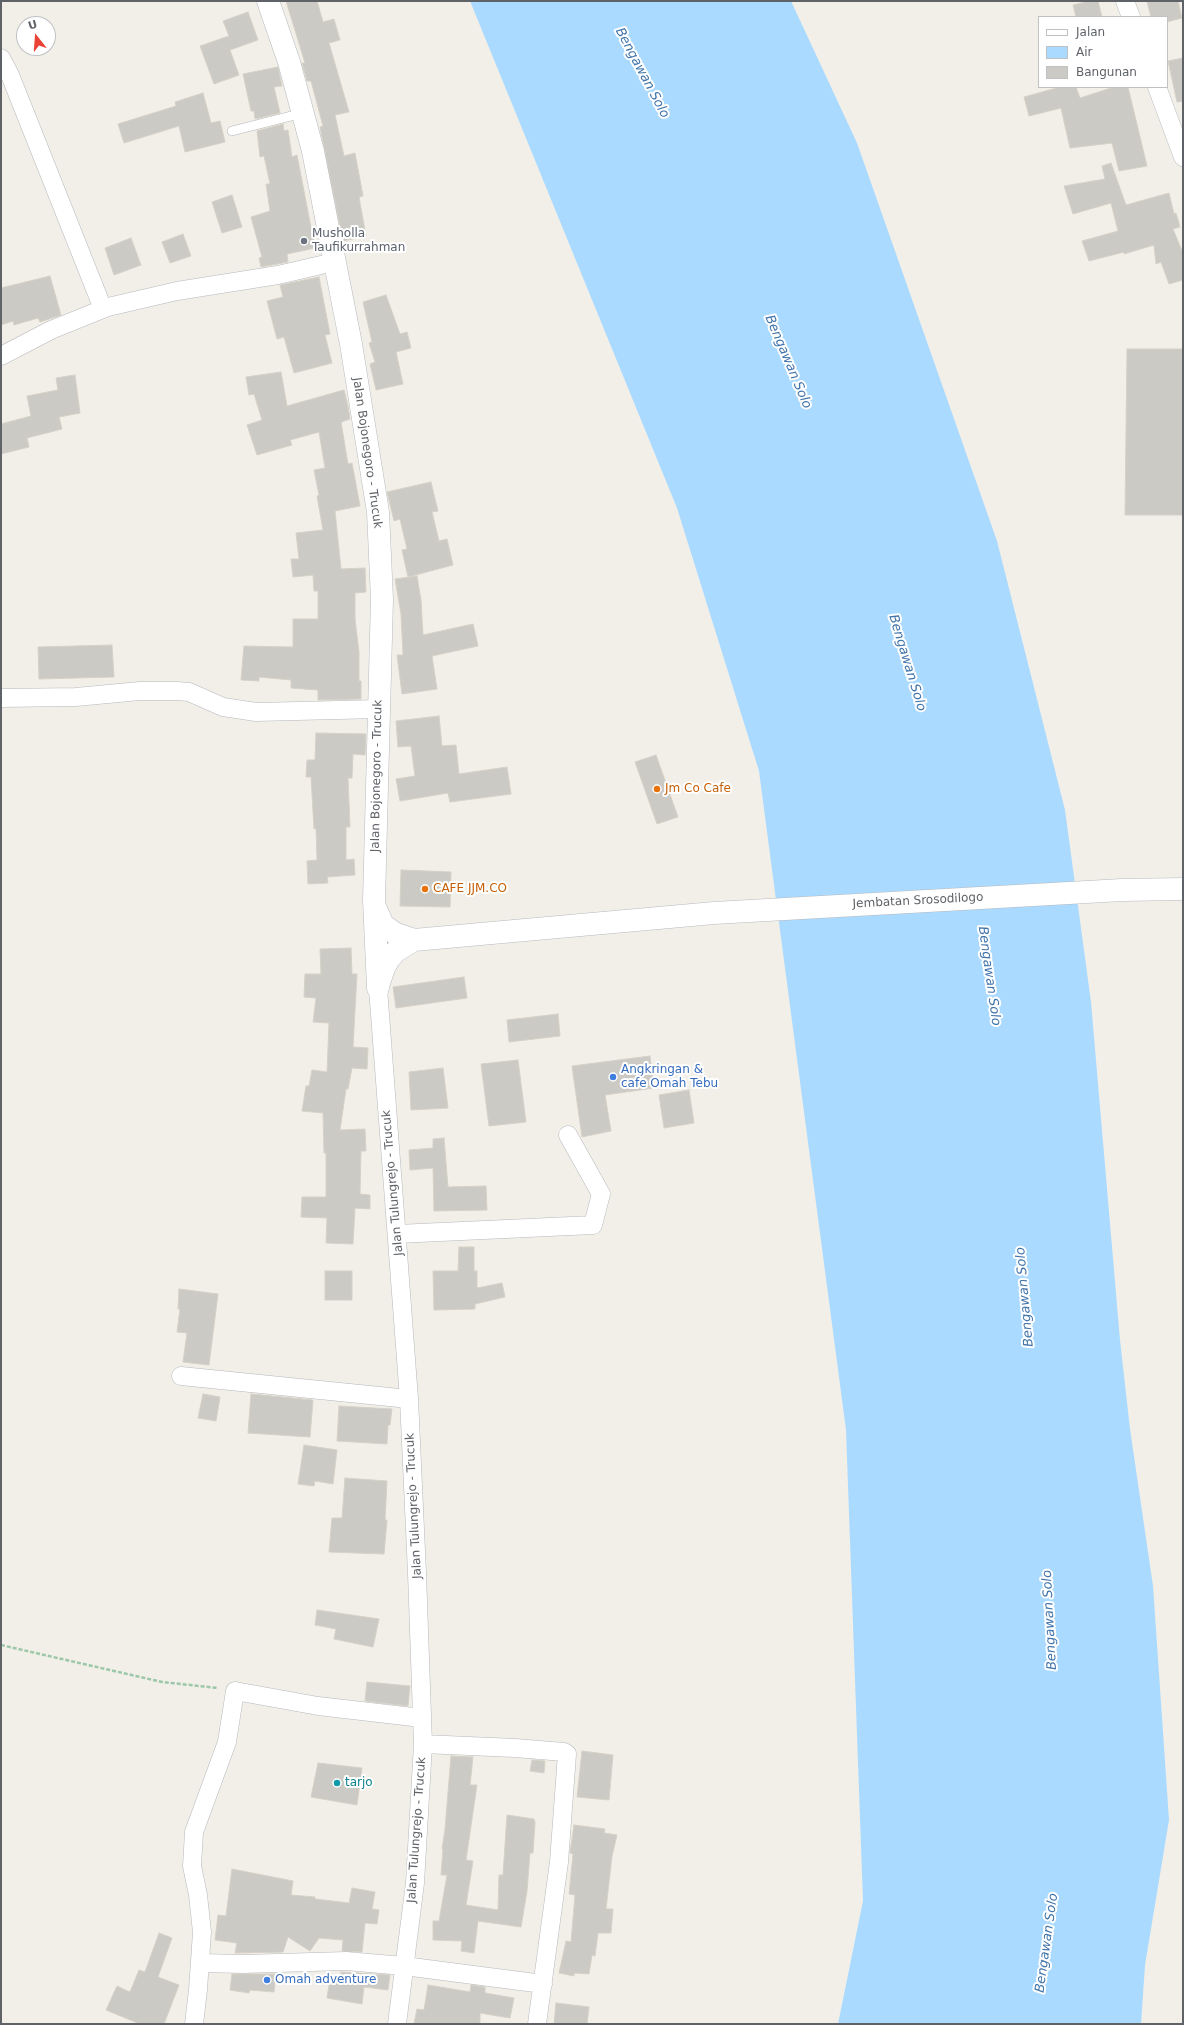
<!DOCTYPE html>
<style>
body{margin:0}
#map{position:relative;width:1184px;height:2025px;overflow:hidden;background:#f1efe8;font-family:"DejaVu Sans",sans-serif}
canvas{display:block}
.frame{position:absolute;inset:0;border:2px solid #5f6368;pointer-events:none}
.legend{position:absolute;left:1038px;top:16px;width:130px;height:72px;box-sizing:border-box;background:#fff;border:1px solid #bfc1c3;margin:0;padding:5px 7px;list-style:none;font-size:12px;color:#5f6368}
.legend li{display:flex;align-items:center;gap:8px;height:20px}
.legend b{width:20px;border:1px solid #bfc1c3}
.north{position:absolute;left:16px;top:16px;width:40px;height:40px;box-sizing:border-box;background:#fff;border:1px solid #bfc1c3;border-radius:50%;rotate:343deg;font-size:11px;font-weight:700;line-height:16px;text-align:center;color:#5f6368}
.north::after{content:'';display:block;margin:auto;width:14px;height:18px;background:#ea4335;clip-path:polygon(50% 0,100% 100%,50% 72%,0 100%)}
</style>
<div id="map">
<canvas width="1184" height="2025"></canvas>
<div class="frame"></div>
<ul class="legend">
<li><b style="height:5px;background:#fff"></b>Jalan</li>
<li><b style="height:11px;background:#aadaff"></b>Air</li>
<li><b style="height:11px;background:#cccac5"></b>Bangunan</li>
</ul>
<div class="north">U</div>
</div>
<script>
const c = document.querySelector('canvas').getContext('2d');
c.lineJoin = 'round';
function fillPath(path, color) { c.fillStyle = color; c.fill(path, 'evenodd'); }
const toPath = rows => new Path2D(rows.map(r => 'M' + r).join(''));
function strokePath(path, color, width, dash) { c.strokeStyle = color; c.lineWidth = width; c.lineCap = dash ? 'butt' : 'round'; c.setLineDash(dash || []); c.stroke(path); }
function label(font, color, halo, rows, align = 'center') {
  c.font = font + ' "DejaVu Sans",sans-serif'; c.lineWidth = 4; c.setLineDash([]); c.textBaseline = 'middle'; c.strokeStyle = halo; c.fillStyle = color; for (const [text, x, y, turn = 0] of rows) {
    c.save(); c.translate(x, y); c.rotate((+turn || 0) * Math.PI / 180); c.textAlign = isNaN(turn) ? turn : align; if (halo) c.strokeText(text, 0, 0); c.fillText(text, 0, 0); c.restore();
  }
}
fillPath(toPath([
 [470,1,791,1,857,143,997,541,1065,810,1091,1002,1120,1340,1130,1429,1153,1586,1169,1820,1145,1965,1141,2024,838,2024,863,1901,846,1430,759,771,677,508]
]), '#aadaff');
const building = toPath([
 [286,1,317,1,323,22,334,19,340,40,329,43,349,112,335,115,344,156,355,153,363,196,359,197,366,236,343,241,320,127,323,126,311,81,307,81,302,63,305,63,286,1],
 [1090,1,1098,1,1102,17,1076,17,1073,5,1090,1],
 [1147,1,1178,1,1182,18,1167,22,1167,17,1151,17,1147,1],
 [248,12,258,40,230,50,239,75,214,84,200,46,229,36,223,21,248,12],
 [1183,58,1183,101,1177,102,1168,61,1183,58],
 [278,67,282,86,274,87,280,113,255,119,254,111,251,111,243,74,278,67],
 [1060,87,1076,87,1080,98,1114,87,1128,87,1147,166,1119,171,1112,143,1070,148,1061,108,1029,116,1024,97,1060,87],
 [203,93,211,123,220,121,225,142,185,152,179,126,124,143,118,124,176,106,175,102,203,93],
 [283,124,284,131,288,130,292,157,297,155,315,248,287,254,288,262,261,267,259,258,262,257,251,217,270,211,266,184,270,184,264,156,260,157,257,131,283,124],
 [1111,163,1126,205,1169,193,1174,214,1176,213,1180,227,1173,229,1183,253,1183,280,1169,284,1161,262,1156,264,1154,245,1124,254,1124,252,1089,261,1082,241,1118,231,1111,203,1073,214,1064,186,1105,179,1102,166,1111,163],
 [232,195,242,227,222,233,212,202,232,195],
 [183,234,191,256,170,263,162,242,183,234],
 [131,238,141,265,114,275,105,248,131,238],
 [50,276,61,315,40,322,38,318,14,325,13,321,1,325,1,288,50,276],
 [319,277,330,334,325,335,332,363,294,373,284,337,277,339,267,301,283,297,280,285,319,277],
 [386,295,400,334,407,332,411,348,396,352,403,384,376,390,370,364,375,362,369,343,372,342,363,302,386,295],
 [1127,349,1183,349,1183,515,1125,515,1127,349],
 [281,372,287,406,344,390,348,406,350,419,341,422,348,464,352,463,360,506,335,511,341,569,365,568,366,592,355,593,355,619,359,652,359,681,361,681,361,699,318,700,318,690,291,688,291,680,259,677,259,681,241,680,244,646,293,647,293,619,318,619,318,591,314,591,313,575,293,577,291,559,299,559,296,533,323,530,317,496,319,495,314,470,325,468,319,432,290,440,292,445,257,455,247,425,262,420,254,394,249,395,246,377,281,372],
 [75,375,80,413,59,417,62,429,27,438,29,447,1,454,1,424,31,416,27,396,58,390,56,378,75,375],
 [431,482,438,511,432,512,439,541,447,539,453,565,408,577,402,550,407,549,400,519,394,521,387,492,431,482],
 [417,576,421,600,423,635,473,624,478,646,432,656,437,689,402,694,397,655,403,655,401,614,395,579,417,576],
 [112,645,114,677,39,679,38,647,112,645],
 [439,716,442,746,456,745,459,774,507,767,511,794,450,802,448,793,400,801,396,779,415,776,411,746,398,747,396,721,439,716],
 [316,733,366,734,365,755,353,754,352,778,348,778,350,827,346,827,346,860,354,859,355,875,327,877,328,883,308,884,307,861,317,860,316,828,314,829,311,777,306,777,307,760,315,760,316,733],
 [656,755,678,817,657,824,635,762,656,755],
 [401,870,451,872,450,907,400,906,401,870],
 [351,948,352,974,357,974,353,1047,368,1048,367,1069,352,1068,348,1089,346,1089,340,1130,365,1129,366,1151,361,1151,360,1194,370,1195,370,1209,355,1208,353,1244,326,1243,327,1218,301,1217,302,1197,326,1197,326,1153,324,1153,323,1113,302,1111,306,1086,309,1086,312,1070,327,1072,329,1023,313,1022,316,998,304,997,305,974,321,974,320,949,351,948],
 [464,977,467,998,396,1008,393,987,464,977],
 [558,1014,560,1036,509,1042,507,1020,558,1014],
 [650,1056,654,1088,605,1095,611,1131,582,1137,572,1066,650,1056],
 [518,1060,526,1122,489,1126,481,1064,518,1060],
 [443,1068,448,1108,411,1110,409,1072,443,1068],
 [689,1090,694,1123,664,1128,659,1095,689,1090],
 [444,1138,448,1187,486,1186,487,1210,434,1211,433,1168,410,1170,409,1150,433,1148,433,1139,444,1138],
 [459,1247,474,1247,474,1271,477,1271,477,1288,502,1283,505,1297,475,1304,475,1309,434,1310,433,1271,458,1271,459,1247],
 [325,1271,352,1271,352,1300,325,1300,325,1271],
 [179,1289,218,1294,209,1365,183,1362,187,1333,177,1332,180,1309,178,1309,179,1289],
 [203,1394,220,1397,216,1421,198,1418,203,1394],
 [251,1394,313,1400,310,1437,248,1433,251,1394],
 [339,1406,392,1409,390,1425,388,1425,387,1444,337,1441,339,1406],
 [304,1445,337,1450,333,1484,315,1481,314,1486,298,1484,304,1445],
 [345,1478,387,1481,385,1520,387,1520,384,1554,329,1552,332,1518,342,1518,345,1478],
 [317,1610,379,1619,373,1647,334,1639,336,1629,315,1625,317,1610],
 [367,1682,410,1686,408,1706,365,1701,367,1682],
 [582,1751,613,1755,609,1800,577,1797,582,1751],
 [451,1756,473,1757,470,1785,477,1785,466,1860,473,1861,466,1905,498,1910,499,1875,503,1875,507,1815,534,1819,535,1823,533,1853,530,1853,527,1891,521,1927,478,1921,474,1953,461,1951,462,1941,433,1940,433,1921,439,1921,447,1875,441,1875,443,1849,442,1849,445,1829,451,1756],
 [532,1760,545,1761,544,1773,530,1771,532,1760],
 [318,1763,362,1768,357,1805,311,1797,318,1763],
 [574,1825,605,1829,604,1833,617,1835,612,1856,606,1909,613,1909,611,1933,598,1933,595,1956,592,1955,589,1974,574,1973,574,1976,559,1973,566,1941,571,1942,575,1895,569,1894,573,1854,570,1853,574,1825],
 [232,1869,293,1881,291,1895,315,1897,315,1899,349,1903,352,1888,375,1892,372,1909,379,1910,377,1924,365,1923,362,1952,342,1951,343,1940,319,1938,310,1951,288,1937,283,1952,235,1953,237,1943,215,1940,218,1915,226,1916,232,1869],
 [159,1933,172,1938,158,1977,179,1985,164,2024,140,2024,106,2010,117,1986,130,1992,139,1970,145,1972,159,1933],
 [341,1972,390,1975,388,1990,364,1987,362,2004,327,1998,330,1979,340,1981,341,1972],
 [232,1974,276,1974,274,1992,250,1990,249,1993,230,1990,232,1974],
 [428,1985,470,1992,471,1985,485,1987,485,1993,514,1998,510,2018,480,2013,480,2024,414,2024,417,2009,424,2010,428,1985],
 [556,2003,589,2007,587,2024,554,2024,556,2003]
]);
fillPath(building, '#cccac5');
strokePath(building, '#d6d1c6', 1);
const lane = toPath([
 [232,131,303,113]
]);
const street = toPath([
 [1125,1,1131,17],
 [1,58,10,75,103,309],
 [1157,87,1183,157],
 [1,356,51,330,108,307,177,291,278,275,334,262],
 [1,698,76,697,140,691,177,691,189,692,223,707,256,712,379,709],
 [378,988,409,1399,417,1573,423,1744,415,1883,397,2024],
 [397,1234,593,1225,601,1194,568,1135],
 [181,1376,409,1399],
 [423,1744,515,1748,564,1752,567,1754,559,1862,537,2024],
 [200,1963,243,1964,346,1961,404,1966,543,1984],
 [194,2024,198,1990,202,1932,198,1895,192,1866,194,1832,227,1742,235,1691,318,1706,422,1718]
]);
const secondary = toPath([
 [268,1,289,62,313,151,351,344,378,512,382,599,374,900,378,988],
 [375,907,383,925,396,934,414,940,714,913,1122,890,1183,889],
 [379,983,384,968,389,959,396,951,414,940]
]);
strokePath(lane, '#b5b8bc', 10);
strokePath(street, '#b5b8bc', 19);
strokePath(secondary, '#b6babf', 23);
strokePath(toPath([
 [1,1645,162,1682,218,1688]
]), '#9cc7a9', 2.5, [4, 2]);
strokePath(lane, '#fff', 9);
strokePath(street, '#fff', 18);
strokePath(secondary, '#fff', 22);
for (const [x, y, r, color] of [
 [304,241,4,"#6b7280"],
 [657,789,4,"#e8710a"],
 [425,889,4,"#e8710a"],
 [613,1077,4,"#3f7fe0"],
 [337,1783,4,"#0f9aa8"],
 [267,1980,4,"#3f7fe0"]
]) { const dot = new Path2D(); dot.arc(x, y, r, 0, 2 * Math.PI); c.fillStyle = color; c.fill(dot); strokePath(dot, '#fff', 1.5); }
label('12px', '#5b616d', '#fff', [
 ["Musholla",312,234],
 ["Taufikurrahman",312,248]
], 'left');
label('12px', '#5f6368', '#fff', [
 ["Jalan Bojonegoro - Trucuk",367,453,82],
 ["Jalan Bojonegoro - Trucuk",377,776,-89],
 ["Jembatan Srosodilogo",918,901,-3],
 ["Jalan Tulungrejo - Trucuk",393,1183,-95],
 ["Jalan Tulungrejo - Trucuk",414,1506,-93],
 ["Jalan Tulungrejo - Trucuk",417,1830,-86]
]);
label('12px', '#c56008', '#fff', [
 ["Jm Co Cafe",665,789],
 ["CAFE JJM.CO",433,889]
], 'left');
label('12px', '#366cbe', '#fff', [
 ["Angkringan &",621,1070],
 ["cafe Omah Tebu",621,1084],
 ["Omah adventure",275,1980]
], 'left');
label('12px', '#0d838f', '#fff', [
 ["tarjo",345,1783]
], 'left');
label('italic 13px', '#4174aa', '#fff', [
 ["Bengawan Solo",642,73,62],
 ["Bengawan Solo",788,362,67],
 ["Bengawan Solo",907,663,73],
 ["Bengawan Solo",989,976,82],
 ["Bengawan Solo",1025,1297,-95],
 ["Bengawan Solo",1050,1620,-93],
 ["Bengawan Solo",1047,1943,-82]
]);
</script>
